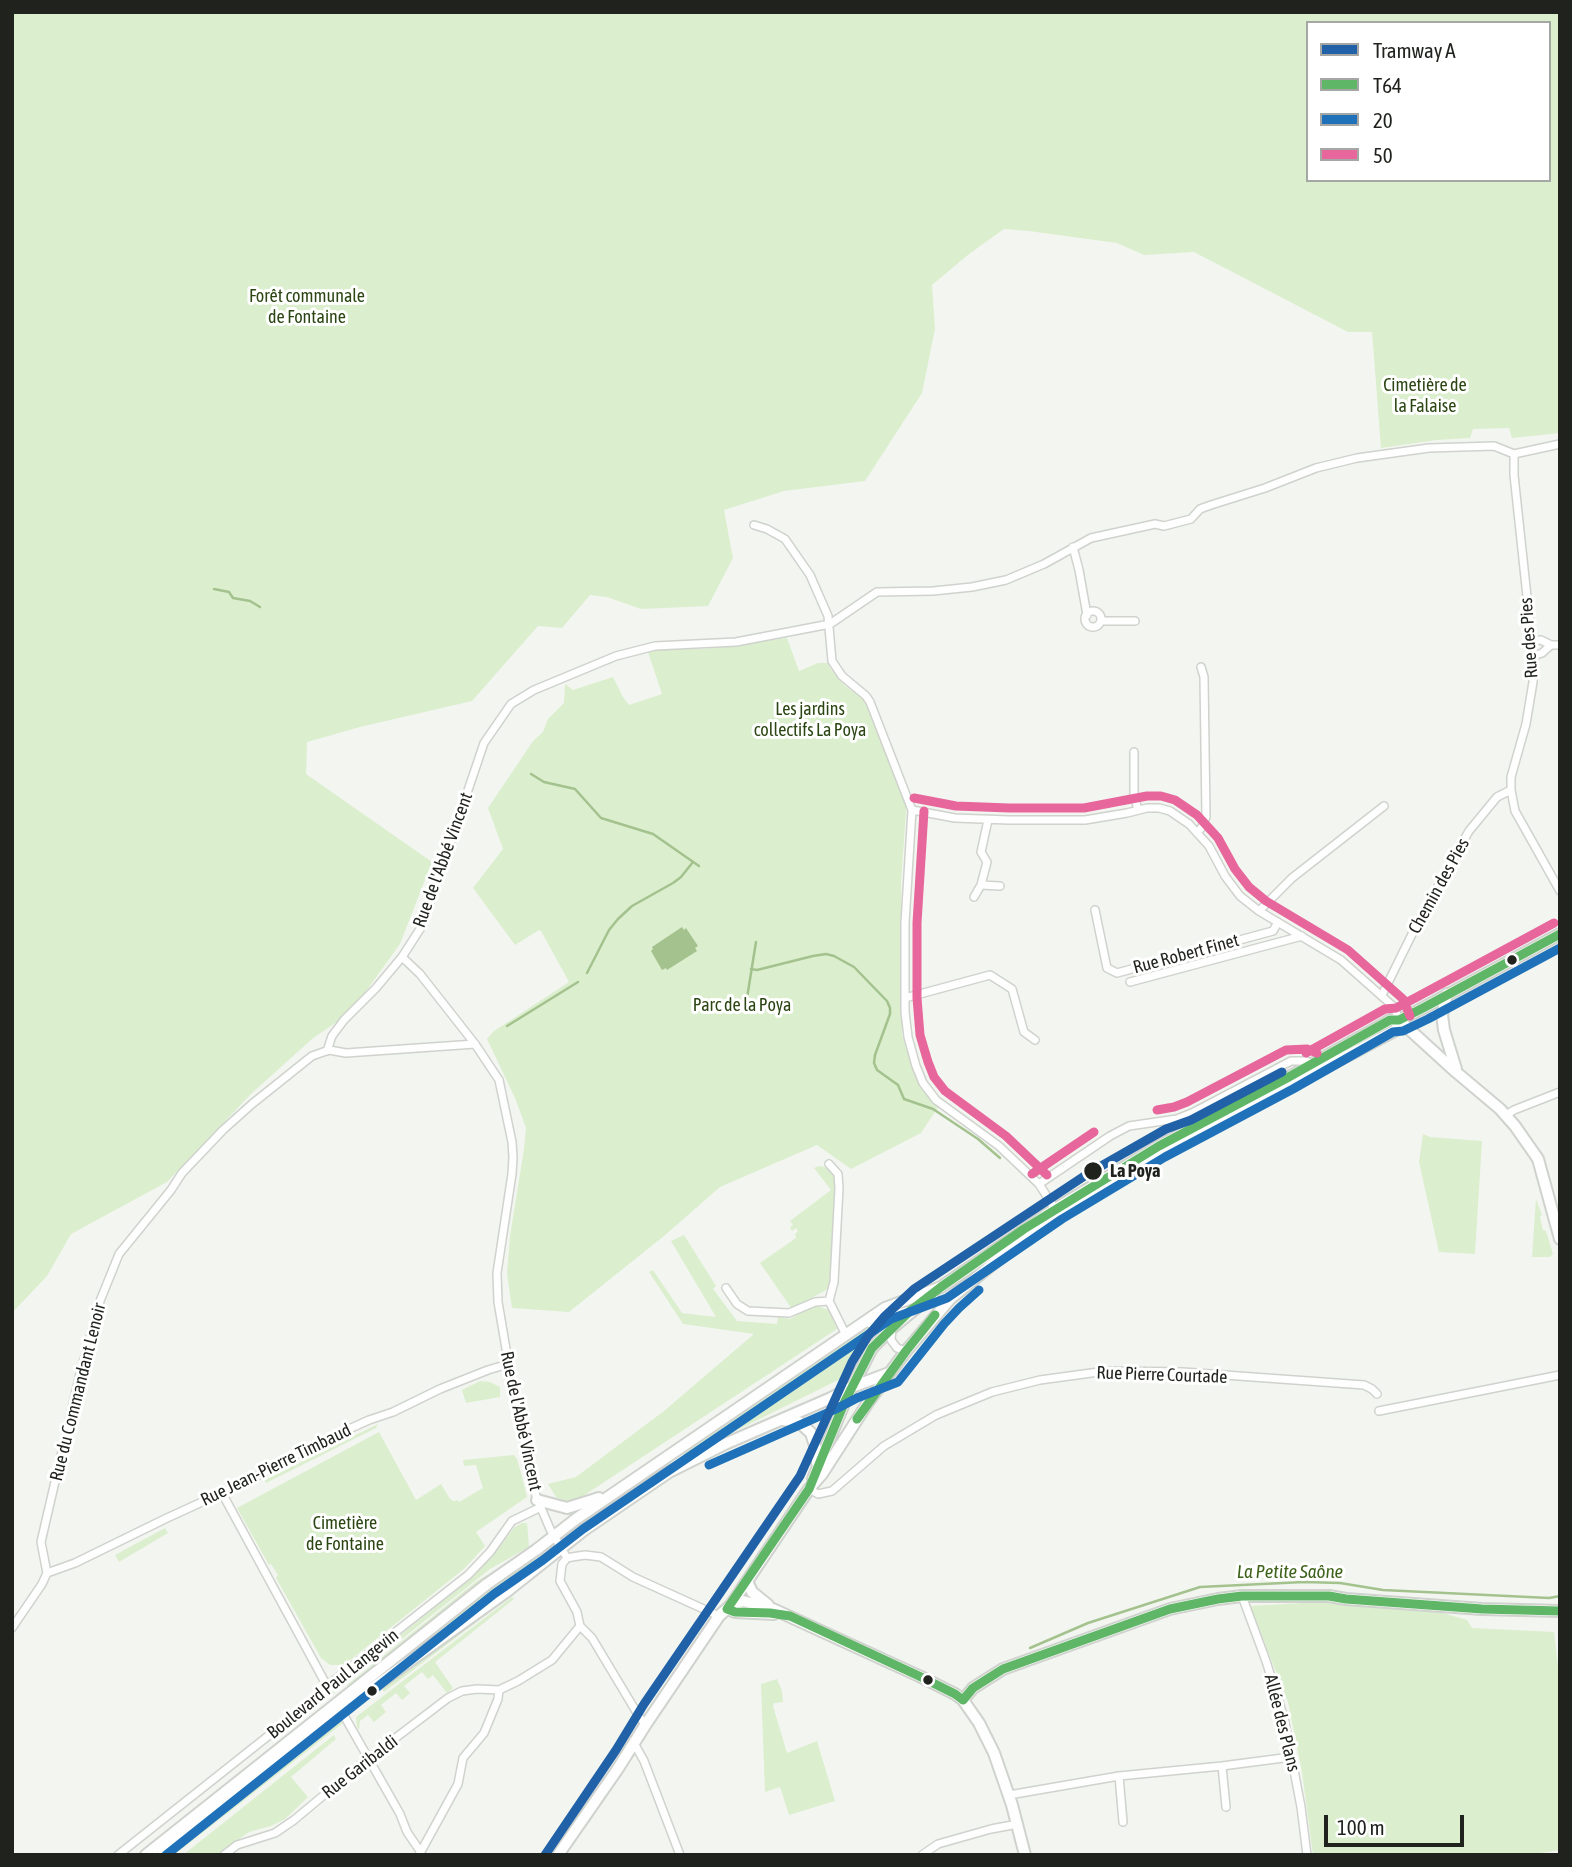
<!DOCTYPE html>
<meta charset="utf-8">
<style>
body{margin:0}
#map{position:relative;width:1572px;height:1867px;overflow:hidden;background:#f3f6f0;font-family:"Asap Condensed",sans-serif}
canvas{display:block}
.frame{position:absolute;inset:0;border:14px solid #1f221d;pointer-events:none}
.legend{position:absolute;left:1306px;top:21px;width:245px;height:161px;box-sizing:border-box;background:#fff;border:2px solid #a5a7a5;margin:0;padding:9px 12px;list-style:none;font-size:21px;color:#1f221d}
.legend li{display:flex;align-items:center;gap:14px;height:35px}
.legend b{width:35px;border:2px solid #a5a7a5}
.scale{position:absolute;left:1324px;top:1815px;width:140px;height:32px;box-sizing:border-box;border:4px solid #1f221d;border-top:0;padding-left:9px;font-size:21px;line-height:24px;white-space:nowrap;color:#1f221d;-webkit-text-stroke:5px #fff;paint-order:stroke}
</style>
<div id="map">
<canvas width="1572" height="1867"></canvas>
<div class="frame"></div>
<ul class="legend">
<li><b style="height:9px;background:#2061a7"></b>Tramway A</li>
<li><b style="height:9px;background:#60b667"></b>T64</li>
<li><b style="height:9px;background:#1f72b9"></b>20</li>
<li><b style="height:9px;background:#e7679c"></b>50</li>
</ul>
<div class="scale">100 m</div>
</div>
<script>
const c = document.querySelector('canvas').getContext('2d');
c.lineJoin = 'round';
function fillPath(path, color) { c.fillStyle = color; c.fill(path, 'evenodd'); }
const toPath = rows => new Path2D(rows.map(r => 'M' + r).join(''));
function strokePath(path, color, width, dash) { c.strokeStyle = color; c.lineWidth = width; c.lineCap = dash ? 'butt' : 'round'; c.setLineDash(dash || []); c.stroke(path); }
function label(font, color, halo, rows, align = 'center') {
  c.font = font + ' "Asap Condensed",sans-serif'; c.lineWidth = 6; c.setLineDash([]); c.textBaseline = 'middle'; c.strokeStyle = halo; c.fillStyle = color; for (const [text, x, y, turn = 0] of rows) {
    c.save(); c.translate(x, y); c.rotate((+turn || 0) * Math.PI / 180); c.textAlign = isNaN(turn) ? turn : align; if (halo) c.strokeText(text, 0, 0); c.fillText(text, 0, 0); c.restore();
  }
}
fillPath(toPath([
 [12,12,1560,12,1560,433,1512,438,1509,428,1473,429,1470,438,1437,440,1381,448,1372,332,1348,332,1194,252,1144,255,1117,243,1029,231,1004,229,969,254,932,285,935,329,922,393,865,481,784,491,724,510,733,558,708,606,641,609,607,597,590,595,562,628,538,626,472,701,360,727,307,742,306,774,432,862,400,944,351,1012,312,1039,251,1094,167,1182,71,1234,47,1276,12,1313],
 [1308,23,1549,23,1549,180,1308,180],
 [787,638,799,671,818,663,828,663,830,668,844,685,863,699,882,738,907,798,901,882,902,1035,916,1077,925,1092,939,1106,921,1133,851,1169,817,1145,720,1187,664,1236,569,1312,512,1308,507,1274,510,1236,524,1149,526,1128,515,1098,487,1039,494,1031,569,982,541,931,539,930,515,945,473,888,503,849,488,808,533,741,543,732,548,719,564,703,565,684,573,690,613,677,623,697,629,705,662,694,647,649,703,649],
 [1423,1134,1430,1137,1482,1141,1475,1254,1439,1252,1419,1162],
 [819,1166,829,1168,837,1181,829,1286,826,1290,792,1309,760,1263,796,1238,795,1234,798,1231,796,1228,792,1231,790,1227,793,1225,790,1221,831,1190,814,1168],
 [1536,1199,1542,1215,1540,1217,1543,1230,1546,1231,1553,1254,1550,1257,1532,1257],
 [684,1235,716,1286,713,1289,737,1321,777,1324,778,1317,790,1319,811,1307,820,1307,829,1310,837,1329,577,1500,567,1502,556,1497,548,1484,576,1477,664,1411,754,1334,683,1324,649,1272,653,1270,682,1313,716,1317,671,1241],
 [864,1329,870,1329,840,1379,683,1457,684,1452],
 [480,1381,490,1382,500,1387,500,1397,466,1403,462,1390],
 [378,1424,376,1428,266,1483,265,1480],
 [379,1432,416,1500,441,1484,450,1499,454,1501,457,1500,459,1502,483,1488,476,1465,464,1466,463,1460,514,1455,517,1459,521,1473,527,1497,476,1532,485,1546,465,1568,344,1665,330,1665,321,1658,276,1578,278,1575,271,1564,269,1565,237,1508],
 [522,1523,527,1523,529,1547,490,1569,330,1696,327,1694,469,1580,493,1555,515,1527],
 [165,1528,168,1533,119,1562,115,1555],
 [534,1556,536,1560,388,1672,386,1670,449,1615],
 [499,1568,501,1570,350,1690,347,1685,477,1581],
 [512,1597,514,1599,435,1662,453,1688,447,1693,433,1675,428,1679,422,1672,404,1686,410,1693,402,1700,396,1693,381,1705,386,1712,374,1722,368,1715,360,1721,359,1730,357,1727,356,1717],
 [1321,1602,1429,1609,1467,1620,1472,1628,1554,1632,1560,1684,1560,1850,1527,1855,1313,1855,1302,1772,1288,1702,1250,1606],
 [493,1607,494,1608,490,1612,384,1692,380,1686],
 [777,1679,782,1691,783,1702,774,1703,773,1706,787,1753,817,1741,835,1801,789,1815,780,1787,765,1792,761,1684],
 [340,1720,343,1723,174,1855,166,1855],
 [334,1735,336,1739,291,1777,308,1797,285,1819,271,1826,249,1832,216,1855,183,1855]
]), '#dbeece');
fillPath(toPath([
 [682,927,684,930,686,928,698,946,695,948,697,951,667,970,666,968,662,970,651,951,653,949,652,947]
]), '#a4c28e');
strokePath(toPath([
 [214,589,229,592,233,598,250,601,260,607],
 [531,774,544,782,575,789,601,818,653,834,699,866],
 [751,969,757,970,813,956,826,954,834,956,854,967,887,1001,890,1008,890,1014,875,1055,874,1063,877,1070,898,1085,904,1099,933,1109,978,1139,1000,1158],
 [587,973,609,930,618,919,632,906,673,883,681,877,693,862],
 [747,998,756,942],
 [507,1026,578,982],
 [1030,1648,1088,1623,1200,1587,1304,1582,1340,1583,1383,1590,1549,1598,1560,1596]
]), '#a4c28e', 2.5);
const street = toPath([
 [1514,454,1514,475,1534,662,1533,682,1526,724,1511,777,1511,790,1515,811,1560,891],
 [1514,454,1560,444],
 [754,525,767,529,785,539,810,575,828,616,832,661,842,676,866,696,870,702,912,810,905,923,905,1012,908,1037,916,1066,923,1083,936,1100,999,1146,1039,1184,1055,1209,1054,1211],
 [1073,547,1079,570,1087,615],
 '1085 619a8 8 0 1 1 16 0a8 8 0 1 1-16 0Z',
 [1101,621,1135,621],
 [1531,641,1541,640,1551,645,1560,645],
 [1533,656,1542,653,1551,645],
 [1134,752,1134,795,1138,810],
 [912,810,955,818,1009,820,1085,820,1127,813,1147,808,1159,808,1170,811,1189,824,1209,846,1225,876,1240,896,1259,911,1341,960,1394,1007,1399,1020],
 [988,820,981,852,987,862,981,885,1000,886],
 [1197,833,1202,827,1206,817,1204,677,1201,667],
 [974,897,981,885],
 [1095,910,1107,968,1117,973,1273,931,1278,922],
 [1259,911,1292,878,1384,806],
 [402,957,420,974,475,1044,499,1080,512,1142,513,1157,512,1174,497,1273,498,1302,512,1384,536,1496,550,1529,567,1558],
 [1130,982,1302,936],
 [1382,995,1416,926,1469,831,1497,797,1511,790],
 [905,998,990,975,1012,989,1024,1032,1035,1040],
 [327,1051,332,1036,344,1020,376,988,402,957,422,926,484,743,511,704,534,690,616,656,655,646,736,642,830,624,877,592,933,591,972,587,1006,580,1044,564,1091,538,1155,524,1164,526,1191,519,1200,509,1211,505,1265,488,1316,468,1357,458,1429,448,1494,446,1514,454],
 [1506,1115,1514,1110,1560,1092],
 [829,1164,838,1174,839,1188,834,1282,829,1301],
 [1039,1184,1110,1136,1129,1126,1177,1119,1192,1113,1291,1061,1306,1061,1312,1064],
 [726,1288,737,1304,748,1311,789,1313,815,1302,829,1301,846,1335],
 [892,1328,891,1340,897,1348,906,1351],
 [1379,1411,1560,1375],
 [809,1489,818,1494,832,1491,884,1446,936,1415,992,1392,1040,1380,1106,1371,1183,1372,1364,1385,1372,1389,1377,1394],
 [222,1493,327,1686],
 [47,1573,75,1563,167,1518,248,1481,316,1444,369,1420,393,1412,440,1389,488,1370,508,1364],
 [1242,1596,1266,1661,1284,1718,1301,1807,1307,1855],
 [12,1628,42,1584,47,1573,41,1542,80,1374,100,1301,119,1254,171,1190,182,1173,223,1130,252,1104,312,1056,329,1050,346,1053,475,1044],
 [342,1712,400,1814,407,1832,420,1851],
 [646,1724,640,1718,592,1638,580,1626,577,1612,560,1581,562,1564,567,1558,572,1557,585,1555,601,1557,633,1577,719,1616],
 [634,1743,644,1761,680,1855],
 [1222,1766,1226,1807],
 [1119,1776,1123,1822],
 [1009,1795,1119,1776,1222,1766,1291,1757],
 [118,1855,321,1694,327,1686,468,1575,490,1552,512,1521,541,1507],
 [224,1855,237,1845,275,1833,294,1820,360,1765,448,1698,462,1691,477,1689,499,1690],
 [419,1855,458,1784,463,1758,484,1733,498,1699,499,1690,518,1681,552,1660,580,1626],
 [922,1855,938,1844,991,1829,1018,1824]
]);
const secondary = toPath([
 [1447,994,1442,1015,1444,1030,1456,1069],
 [1399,1020,1456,1072,1500,1109,1515,1126,1538,1159,1560,1239],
 [869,1322,908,1312],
 [782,1420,799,1422,811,1433,817,1452,817,1463],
 [813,1479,845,1401,872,1348,892,1328,933,1294],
 [537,1500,567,1508,599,1498],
 [747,1581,752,1592,768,1605],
 [731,1605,743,1601,773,1609,919,1676,955,1694,963,1700,979,1723,994,1753,1012,1805,1025,1855],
 [727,1609,735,1612,774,1614],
 [963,1700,973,1688,1003,1669,1170,1609,1218,1599,1242,1596,1329,1596,1346,1599,1482,1609,1560,1611],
 [146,1855,487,1584,536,1550,576,1519,885,1308,941,1287,1055,1209,1159,1146,1287,1078,1385,1023,1390,1020,1399,1020,1423,1008,1560,934],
 [162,1855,371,1689,506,1592,584,1530,669,1472,725,1444,831,1398,852,1387,889,1373],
 [558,1855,617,1770,646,1724,719,1616,731,1605,809,1489,822,1474,869,1401,906,1351,950,1299,1011,1249,1073,1207,1188,1140,1396,1030,1399,1020]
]);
strokePath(street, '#cfd2cd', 10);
strokePath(secondary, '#cfd2cd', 14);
strokePath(street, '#fdfefd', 7);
strokePath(secondary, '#fdfefd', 10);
strokePath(toPath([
 [857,1419,906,1351,935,1315],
 [727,1609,809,1489,845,1401,872,1348,910,1311,941,1287,1024,1229,1159,1146,1287,1078,1390,1020,1399,1020,1423,1008,1560,934],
 [727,1609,735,1612,770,1613,790,1616,919,1676,955,1694,963,1700],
 [963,1700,973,1688,1003,1669,1170,1609,1218,1599,1242,1596,1329,1596,1346,1599,1482,1609,1560,1611]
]), '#60b667', 9);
strokePath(toPath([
 [709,1465,836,1409,857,1398,898,1382,944,1324,959,1308,979,1290],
 [166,1855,494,1594,543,1560,583,1529,891,1319,947,1298,1062,1219,1165,1157,1293,1089,1393,1032,1403,1031,1428,1019,1560,948]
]), '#1f72b9', 9);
strokePath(toPath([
 [914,798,956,806,1009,808,1084,808,1147,796,1161,796,1175,800,1197,815,1218,838,1235,869,1249,887,1266,901,1348,950,1403,999,1410,1016],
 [924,811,917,923,917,998,920,1035,928,1062,934,1077,945,1091,1006,1136,1047,1175],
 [1306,1053,1385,1009,1396,1008,1417,997,1554,923],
 [1157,1110,1174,1107,1187,1102,1286,1050,1307,1049,1317,1053],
 [1032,1174,1094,1132]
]), '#e7679c', 9);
strokePath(toPath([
 [545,1855,616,1750,644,1704,800,1476,852,1362,868,1336,885,1316,914,1289,1089,1173,1166,1129,1191,1120,1282,1072]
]), '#2061a7', 9);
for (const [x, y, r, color] of [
 [1512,960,6,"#1f221d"],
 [1093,1171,10,"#1f221d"],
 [928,1680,6,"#1f221d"],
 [372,1691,6,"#1f221d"]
]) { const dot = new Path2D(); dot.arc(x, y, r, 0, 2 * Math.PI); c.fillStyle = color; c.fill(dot); strokePath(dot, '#fff', 2.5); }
label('18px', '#2b4613', '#fff', [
 ["Forêt communale",307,296],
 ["de Fontaine",307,317],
 ["Cimetière de",1425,385],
 ["la Falaise",1425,406],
 ["Les jardins",810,709],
 ["collectifs La Poya",810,730],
 ["Parc de la Poya",742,1005],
 ["Cimetière",345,1523],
 ["de Fontaine",345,1544]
]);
label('18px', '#1f221d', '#fff', [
 ["Rue des Pies",1529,638,-94],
 ["Rue de l'Abbé Vincent",443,860,-70],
 ["Chemin des Pies",1439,886,-61],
 ["Rue Robert Finet",1186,954,-15],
 ["Rue Pierre Courtade",1162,1375,2],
 ["Rue du Commandant Lenoir",78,1392,-76],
 ["Rue de l'Abbé Vincent",521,1421,78],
 ["Rue Jean-Pierre Timbaud",276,1465,-26],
 ["Boulevard Paul Langevin",333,1684,-39],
 ["Allée des Plans",1282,1723,76],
 ["Rue Garibaldi",360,1767,-38]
]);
label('bold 18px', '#1f221d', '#fff', [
 ["La Poya",1110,1171]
], 'left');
label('italic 19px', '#3d6219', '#fff', [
 ["La Petite Saône",1290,1572]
]);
</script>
